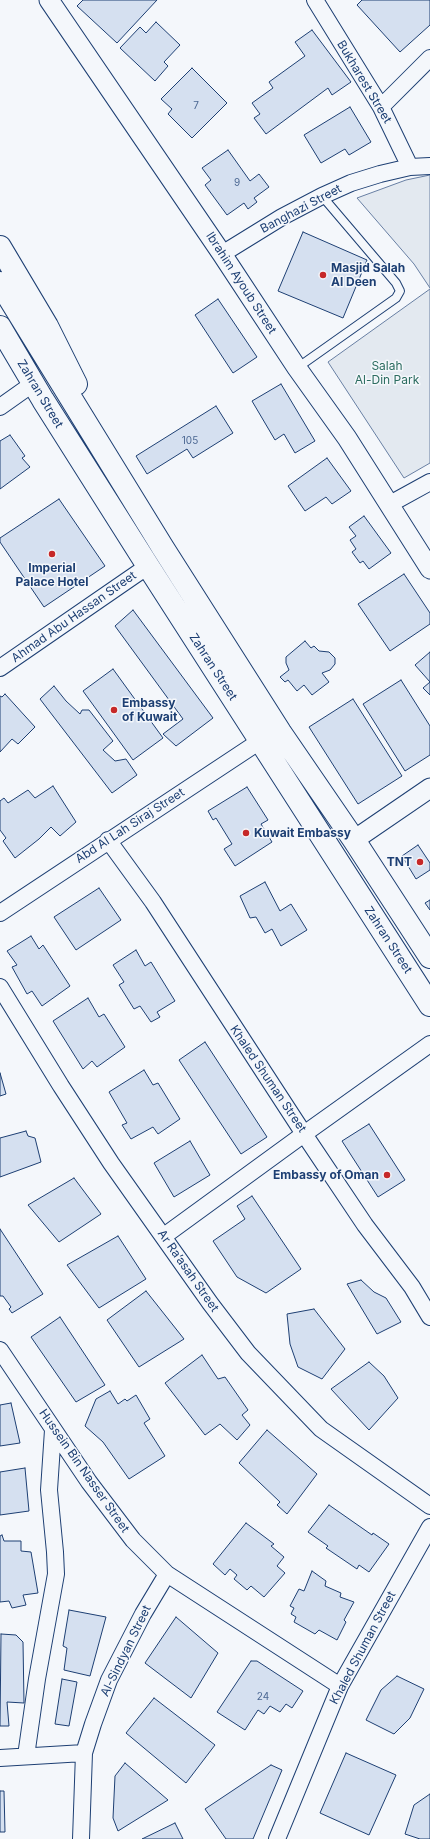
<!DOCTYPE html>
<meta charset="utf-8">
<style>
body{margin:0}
canvas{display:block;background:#f4f7fb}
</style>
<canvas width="430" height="1839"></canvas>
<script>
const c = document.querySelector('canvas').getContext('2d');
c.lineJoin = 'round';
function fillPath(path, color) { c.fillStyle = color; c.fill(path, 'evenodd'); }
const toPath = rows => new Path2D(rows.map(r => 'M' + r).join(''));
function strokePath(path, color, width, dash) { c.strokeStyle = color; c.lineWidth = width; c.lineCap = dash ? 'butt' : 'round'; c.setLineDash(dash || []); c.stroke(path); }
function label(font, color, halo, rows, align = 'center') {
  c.font = font + ' Inter,sans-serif'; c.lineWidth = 3; c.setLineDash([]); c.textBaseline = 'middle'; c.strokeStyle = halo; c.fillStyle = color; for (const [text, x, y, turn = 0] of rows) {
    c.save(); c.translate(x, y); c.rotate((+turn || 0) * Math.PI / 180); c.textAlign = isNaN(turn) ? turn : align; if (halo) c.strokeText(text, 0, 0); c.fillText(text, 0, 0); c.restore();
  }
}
const green = toPath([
 [430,175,430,288,414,264,357,198,406,180,430,175],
 [430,289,430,463,404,478,328,362,430,289]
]);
fillPath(green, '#e3e9f0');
strokePath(green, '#687fa3', 1);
const building = toPath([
 [83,0,157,0,117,43,77,6,83,0],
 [362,0,430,0,430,25,400,52,357,5,362,0],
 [156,22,180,45,164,62,168,66,155,81,120,48,140,27,146,33,156,22],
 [312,30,351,82,332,95,328,88,266,134,254,118,260,114,252,103,273,88,269,82,305,56,295,42,312,30],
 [192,68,227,103,192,138,168,114,172,109,161,99,192,68],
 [350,107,371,142,349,155,345,149,321,163,304,135,350,107],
 [228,150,250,181,259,174,269,187,254,198,257,202,248,209,244,203,227,215,205,185,211,180,202,168,228,150],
 [303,232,367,260,343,318,278,291,303,232],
 [218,299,257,357,233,373,195,315,218,299],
 [281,384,315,441,295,453,284,434,275,440,252,401,281,384],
 [216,406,233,433,193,458,187,449,147,474,136,456,216,406],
 [10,435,25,456,22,458,30,467,0,489,0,441,10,435],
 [327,458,351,491,332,504,326,497,305,511,288,486,327,458],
 [59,499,105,566,44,607,0,542,0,538,59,499],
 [364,516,391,553,369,569,363,561,360,563,352,552,356,549,350,540,356,536,349,527,364,516],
 [404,574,430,613,430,624,390,651,358,604,404,574],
 [133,610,213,718,176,746,163,734,183,719,115,626,133,610],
 [305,641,311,648,314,646,319,651,329,652,335,658,335,664,330,670,322,673,329,682,312,695,304,685,297,691,288,680,285,682,280,677,289,670,286,663,286,657,305,641],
 [430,652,430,695,423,688,430,682,415,665,430,652],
 [113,669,163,738,133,760,83,691,113,669],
 [401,680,430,726,430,755,405,771,363,704,401,680],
 [54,686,66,701,80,714,82,710,89,710,113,741,103,750,115,761,126,759,137,775,112,793,40,699,54,686],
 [5,694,35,727,18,744,12,739,0,752,0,696,2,697,5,694],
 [353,699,402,776,358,804,309,727,353,699],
 [53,786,76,822,60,836,51,827,39,839,15,858,3,841,6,838,0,830,0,801,4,798,8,803,28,790,35,798,53,786],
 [247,787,268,820,261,824,272,842,235,866,224,849,232,844,216,818,213,820,208,811,247,787],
 [418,845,430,863,430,870,416,879,402,856,418,845],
 [265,882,280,911,291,904,307,930,281,946,272,929,265,933,256,917,250,918,240,896,265,882],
 [99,888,121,920,76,950,54,917,99,888],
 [430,900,430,910,425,903,430,900],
 [31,936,39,949,43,945,70,986,42,1006,32,991,27,994,12,967,17,965,7,951,31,936],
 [136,950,145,966,151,962,175,1001,157,1012,160,1017,151,1022,140,1006,134,1009,119,985,124,982,113,965,136,950],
 [88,998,99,1017,104,1014,125,1047,97,1067,92,1061,83,1069,53,1021,88,998],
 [205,1042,267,1137,241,1154,179,1060,205,1042],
 [144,1070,153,1085,158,1083,180,1119,158,1134,153,1127,131,1139,122,1125,127,1123,109,1092,144,1070],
 [0,1073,6,1094,0,1096,0,1073],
 [369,1124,405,1180,378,1197,342,1141,369,1124],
 [26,1131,28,1136,35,1138,41,1162,0,1177,0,1138,26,1131],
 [190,1141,210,1175,174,1197,154,1163,190,1141],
 [74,1178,101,1214,59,1242,28,1205,74,1178],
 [252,1196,301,1269,266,1293,237,1277,213,1241,245,1219,237,1206,252,1196],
 [0,1229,43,1294,12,1313,9,1309,11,1307,3,1296,0,1296,0,1229],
 [118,1236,146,1279,99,1308,67,1265,118,1236],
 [361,1280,374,1292,386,1298,401,1322,377,1334,347,1284,361,1280],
 [146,1291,184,1339,139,1367,107,1320,146,1291],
 [314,1309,345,1349,322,1379,298,1367,290,1344,287,1314,314,1309],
 [60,1317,105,1385,76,1402,31,1337,60,1317],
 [202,1355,218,1379,225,1377,248,1410,242,1415,250,1425,237,1440,220,1424,205,1435,165,1383,202,1355],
 [369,1362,384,1376,398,1398,369,1430,331,1389,369,1362],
 [110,1391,118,1404,125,1399,127,1401,136,1395,150,1419,144,1423,165,1456,129,1479,103,1442,85,1426,96,1399,110,1391],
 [11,1403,20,1443,0,1446,0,1405,11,1403],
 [267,1430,317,1474,287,1514,277,1505,280,1502,239,1463,267,1430],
 [25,1468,29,1511,0,1515,0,1472,25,1468],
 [329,1505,372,1535,373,1533,389,1544,369,1572,359,1565,357,1569,326,1548,328,1546,308,1532,329,1505],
 [246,1523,274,1544,271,1546,284,1557,277,1566,285,1573,264,1597,251,1586,247,1590,234,1579,237,1575,230,1569,225,1575,213,1564,246,1523],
 [2,1535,4,1541,21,1541,21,1551,31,1552,38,1593,23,1595,26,1605,12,1608,9,1601,0,1602,0,1536,2,1535],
 [312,1571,326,1581,325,1586,341,1593,340,1597,354,1602,344,1620,346,1622,337,1640,319,1630,315,1634,294,1622,296,1617,291,1614,294,1608,290,1606,299,1589,304,1591,312,1571],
 [69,1610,106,1617,90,1676,64,1670,67,1648,63,1646,69,1610],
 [176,1617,218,1653,191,1698,145,1663,176,1617],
 [1,1634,16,1635,23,1642,24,1703,7,1702,9,1726,0,1726,1,1634],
 [251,1661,257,1661,303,1691,292,1708,286,1704,280,1712,270,1706,264,1714,258,1710,245,1730,217,1712,251,1661],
 [397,1676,424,1689,410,1718,394,1734,366,1720,381,1690,397,1676],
 [62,1679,77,1682,69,1726,55,1724,62,1679],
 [154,1698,215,1745,186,1783,126,1733,154,1698],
 [346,1753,396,1775,369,1835,320,1813,346,1753],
 [125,1763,168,1800,118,1831,113,1818,115,1776,125,1763],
 [271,1765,282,1770,253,1839,226,1839,205,1809,271,1765],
 [0,1791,4,1791,5,1832,0,1832,0,1791],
 [430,1794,430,1839,420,1839,405,1834,414,1805,430,1794],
 [175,1823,183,1839,142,1839,175,1823]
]);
fillPath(building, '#d5e0f0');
strokePath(building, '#1d3f73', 1);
const service = toPath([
 [297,368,396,298,400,291,396,283,322,196]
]);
const minor = toPath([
 [315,0,381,107,410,167],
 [381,107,430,58],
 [222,254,282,217,322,196,351,183,380,174,410,167,430,166],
 [0,407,24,390],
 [390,504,430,482],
 [0,668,148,566],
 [108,840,153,902,304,1134,365,1225,412,1287,430,1317],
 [0,913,260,741],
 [0,987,61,1086,111,1163,210,1303,248,1353,321,1429,430,1506],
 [164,1236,304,1134,430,1044],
 [0,1350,89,1482,133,1540,167,1574,340,1686],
 [26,1756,37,1679,56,1574,55,1552,49,1490,53,1430],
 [0,1758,84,1753],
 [81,1839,84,1753,93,1724,109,1680,143,1614,167,1574],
 [277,1839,340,1686,430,1527]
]);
const tertiary = toPath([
 [49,0,222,254,297,368,347,438,430,569],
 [354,840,430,788]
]);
const primary = toPath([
 [0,247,47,326,76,384],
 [0,283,163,548,280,732,354,840,430,957],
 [0,327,43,400,148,566,430,1005]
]);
strokePath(service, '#1d3f73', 10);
strokePath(minor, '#1d3f73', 18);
strokePath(tertiary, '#1d3f73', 21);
strokePath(primary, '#1d3f73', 24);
strokePath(service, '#f4f7fb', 8);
strokePath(minor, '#f4f7fb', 16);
strokePath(tertiary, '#f4f7fb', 19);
strokePath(primary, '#f4f7fb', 22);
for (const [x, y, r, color] of [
 [323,275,4,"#c62828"],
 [52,554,4,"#c62828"],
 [114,710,4,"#c62828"],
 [246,833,4,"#c62828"],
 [420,862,4,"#c62828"],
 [387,1175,4,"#c62828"]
]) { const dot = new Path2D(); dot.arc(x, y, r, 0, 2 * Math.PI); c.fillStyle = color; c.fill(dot); strokePath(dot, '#f4f7fb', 1.5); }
label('10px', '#4b6792', null, [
 ["7",196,106],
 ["9",237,183],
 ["105",190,441],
 ["24",263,1697]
]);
label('12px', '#1d3f73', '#f4f7fb', [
 ["Bukharest Street",364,82,59],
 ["Banghazi Street",301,209,-28],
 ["Ibrahim Ayoub Street",241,283,57],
 ["Zahran Street",40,394,59],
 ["Ahmad Abu Hassan Street",74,617,-35],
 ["Zahran Street",213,667,57],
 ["Abd Al Lah Siraj Street",130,826,-33],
 ["Zahran Street",388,940,57],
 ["Khaled Shuman Street",268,1079,56],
 ["Ar Ra’asah Street",188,1271,55],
 ["Hussein Bin Nasser Street",84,1471,55],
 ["Khaled Shuman Street",363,1648,-62],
 ["Al-Sindyan Street",126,1651,-64]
]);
label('bold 12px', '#1d3f73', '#f4f7fb', [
 ["Masjid Salah",331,268],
 ["Al Deen",331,282],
 ["Imperial",52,568,"center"],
 ["Palace Hotel",52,582,"center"],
 ["Embassy",122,703],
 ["of Kuwait",122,717],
 ["Kuwait Embassy",254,833],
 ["TNT",412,862,"right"],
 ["Embassy of Oman",379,1175,"right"]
], 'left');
label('12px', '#2c6c60', '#f4f7fb', [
 ["Salah",387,366],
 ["Al-Din Park",387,380]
]);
</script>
